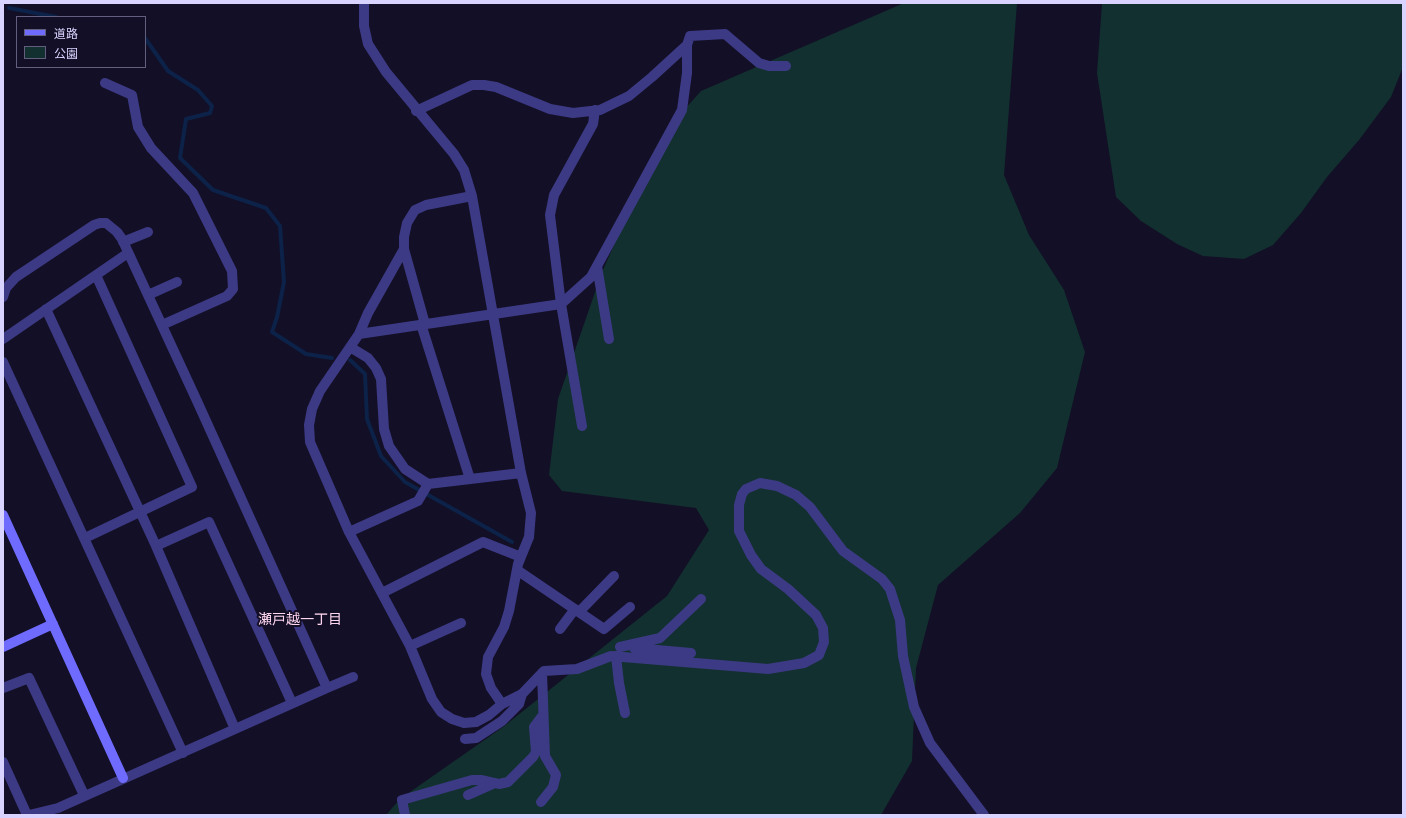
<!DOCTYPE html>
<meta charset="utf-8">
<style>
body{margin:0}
#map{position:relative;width:1406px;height:818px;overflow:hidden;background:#130f26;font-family:Cabin,"Noto Sans JP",sans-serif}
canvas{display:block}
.frame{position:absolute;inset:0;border:4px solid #d9d4ff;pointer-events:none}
.legend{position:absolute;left:16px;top:16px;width:130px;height:52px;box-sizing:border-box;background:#130f26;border:1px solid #625e7d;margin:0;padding:5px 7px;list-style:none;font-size:12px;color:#d9d4ff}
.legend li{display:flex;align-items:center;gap:8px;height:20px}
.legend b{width:20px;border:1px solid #625e7d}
</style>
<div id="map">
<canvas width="1406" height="818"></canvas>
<div class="frame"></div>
<ul class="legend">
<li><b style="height:5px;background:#6f6bff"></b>道路</li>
<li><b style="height:11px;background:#12302f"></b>公園</li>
</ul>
</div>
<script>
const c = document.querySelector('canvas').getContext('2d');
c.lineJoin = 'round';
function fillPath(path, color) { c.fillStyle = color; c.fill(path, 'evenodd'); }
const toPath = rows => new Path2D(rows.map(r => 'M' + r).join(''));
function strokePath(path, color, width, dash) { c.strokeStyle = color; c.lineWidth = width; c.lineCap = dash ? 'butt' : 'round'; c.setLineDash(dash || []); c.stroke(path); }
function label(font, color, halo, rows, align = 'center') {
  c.font = font + ' Cabin,"Noto Sans JP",sans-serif'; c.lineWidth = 4; c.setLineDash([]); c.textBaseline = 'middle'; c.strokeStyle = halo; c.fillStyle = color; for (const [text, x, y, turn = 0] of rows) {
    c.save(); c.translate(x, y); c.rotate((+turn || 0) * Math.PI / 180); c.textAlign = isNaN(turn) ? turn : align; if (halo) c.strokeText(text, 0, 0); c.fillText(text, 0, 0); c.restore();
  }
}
fillPath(toPath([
 [904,3,1017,3,1004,175,1029,235,1064,290,1085,352,1057,468,1020,513,938,585,916,668,912,761,881,815,386,815,400,799,503,727,667,596,709,530,696,508,562,491,549,475,558,399,602,272,665,131,701,91],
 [1102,3,1403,3,1403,67,1391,97,1359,140,1327,177,1301,213,1273,245,1244,259,1203,256,1177,244,1141,221,1116,197,1097,73]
]), '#12302f');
strokePath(toPath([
 [9,8,56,17],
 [145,38,168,71,198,90,212,106,210,113,186,119,180,158,213,190,266,208,280,226,284,282,277,317,272,332,306,354,332,358],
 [350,360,365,374,367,419,381,456,405,482,512,542]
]), '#0c2248', 4);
strokePath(toPath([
 [364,3,364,26,368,44,386,72,454,154,464,170,472,196,521,473,531,513,529,537,518,564,509,611,504,627,488,657,486,674,491,688,502,704],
 [687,45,690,36,725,34,759,63,769,66,786,66],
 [105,83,132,95,138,127,151,148,193,193,232,271,233,289,227,296,162,325],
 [472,196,426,205,415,210,407,223,404,237,404,249,368,313,359,334,320,391,312,409,309,425,310,442,349,532,410,646,432,699,441,712,452,719,464,723,476,722,489,715,502,704,522,694,544,671,577,669,611,656,768,669,804,663,819,655,824,642,823,628,816,615,788,589,761,569,751,555,739,531,739,505,742,494,746,489,760,483,777,486,796,495,810,507,843,551,882,579,890,589,900,620,903,656,914,707,930,743,984,815],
 [123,242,148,232],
 [404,249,425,324],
 [597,266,609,339],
 [148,295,177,282],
 [3,297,6,288,16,277,94,225,100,223,106,223,117,232,122,239,197,401,327,688,58,808,29,815],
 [46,309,156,546,235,729],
 [421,324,470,479],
 [359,334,561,304,591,277,682,110,687,73,687,45,652,77,629,96,600,110,573,113,550,109,496,87,484,85,472,85,416,111],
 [3,339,128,253],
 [350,347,368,358,376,368,381,379,384,429,389,446,405,469,428,484],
 [3,362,183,753],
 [582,426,561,304,550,215,554,195,593,124,595,110],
 [349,532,418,501,428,484,521,473],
 [85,538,192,487,96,275],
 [156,546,209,522,292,703],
 [517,570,604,629,630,607],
 [382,593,483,542,521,557],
 [579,612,614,576],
 [560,629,575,609],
 [410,646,461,623],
 [620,647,660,638,701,599],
 [634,648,691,653],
 [616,656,619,683,625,713],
 [3,688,29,678,84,795],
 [327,688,353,677],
 [465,739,476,738,502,721,519,704,522,694],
 [3,762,27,815],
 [468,795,495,783],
 [541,802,553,787,556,775,545,756,542,673],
 [405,815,402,800,472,780,482,780,499,784,508,782,533,757,536,752,534,727,543,715]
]), '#3d3a85', 10);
strokePath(toPath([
 [3,515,123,778],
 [3,647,53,624]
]), '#6f6bff', 10);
label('14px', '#ffd6f0', '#130f26', [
 ["瀬戸越一丁目",300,620]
]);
</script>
